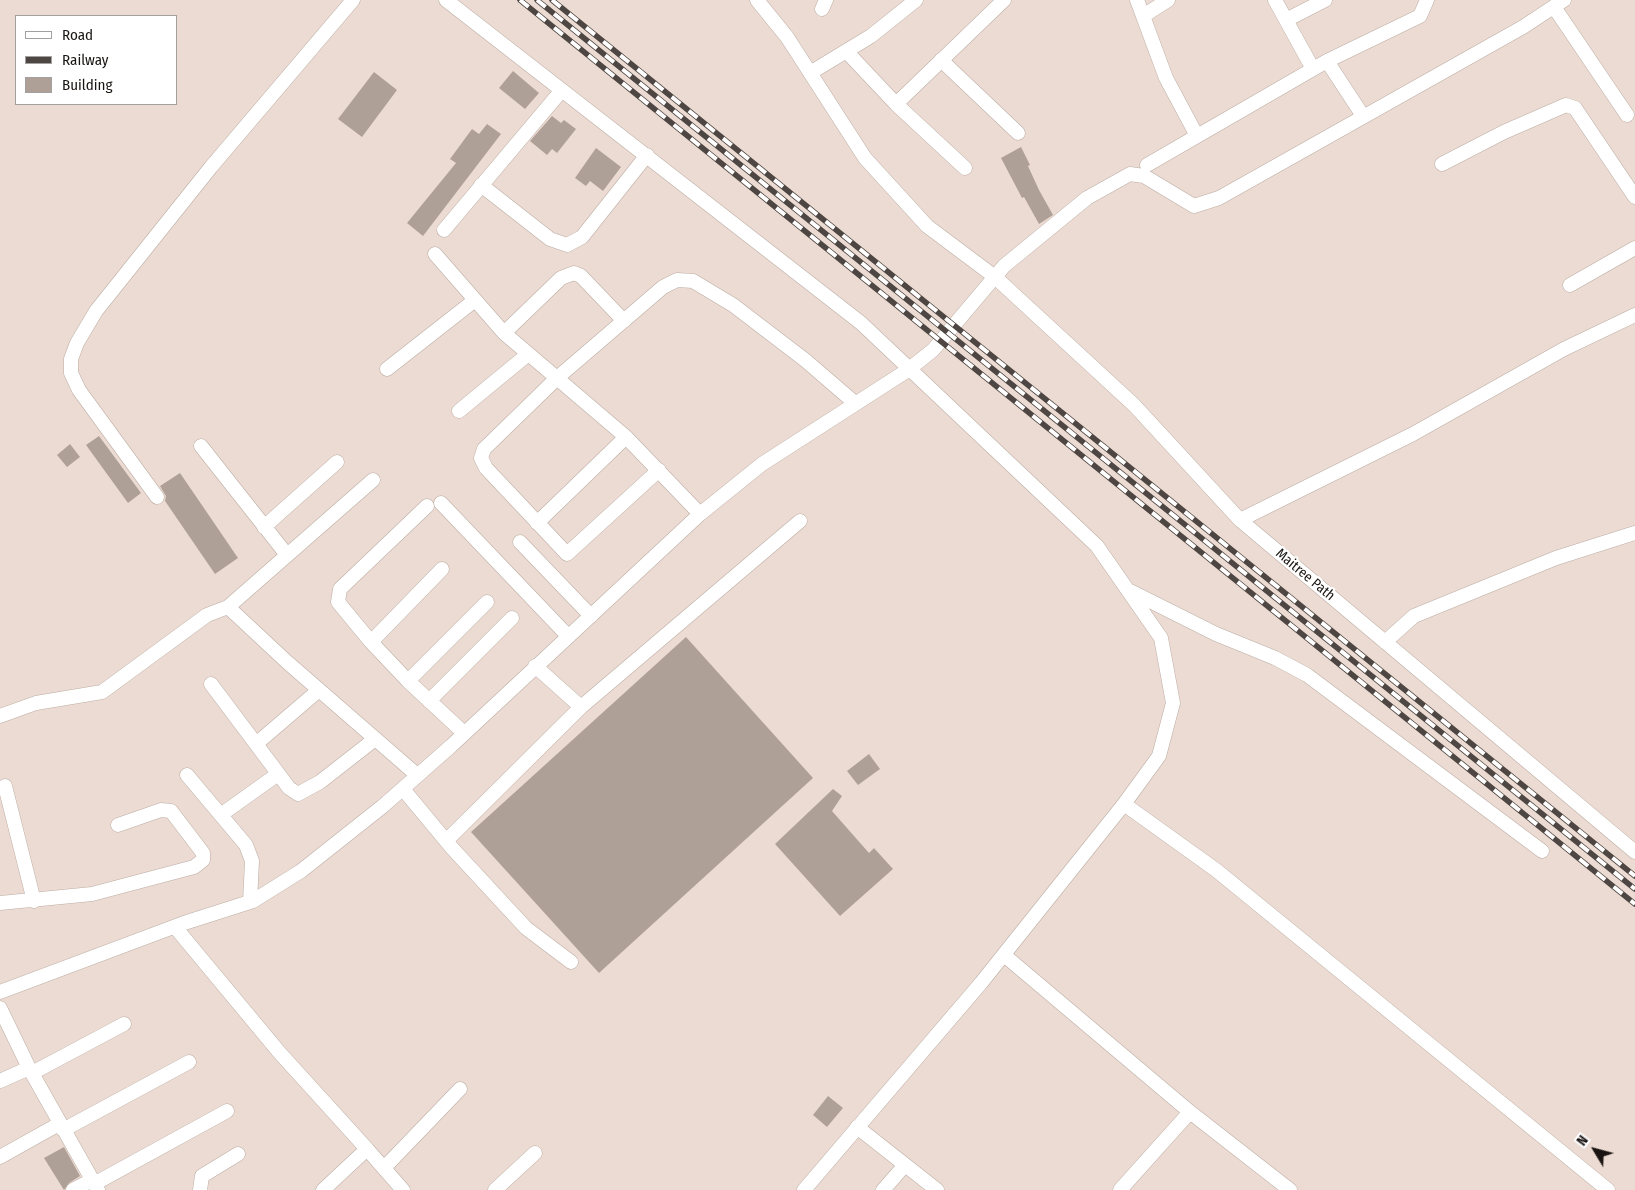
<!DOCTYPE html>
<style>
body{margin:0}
#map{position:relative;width:1635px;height:1190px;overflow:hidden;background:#ecdbd2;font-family:"Fira Sans Condensed",sans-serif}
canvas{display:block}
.legend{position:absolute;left:15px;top:15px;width:162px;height:90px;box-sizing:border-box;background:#fff;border:1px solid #a3a1a0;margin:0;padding:6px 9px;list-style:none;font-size:15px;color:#1a1512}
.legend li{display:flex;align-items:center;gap:10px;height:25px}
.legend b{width:25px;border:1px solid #a3a1a0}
.north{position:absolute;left:1570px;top:1125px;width:50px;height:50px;-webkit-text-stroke:4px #fff;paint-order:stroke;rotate:307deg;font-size:14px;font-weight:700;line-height:20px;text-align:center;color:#1a1512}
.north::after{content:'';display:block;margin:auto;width:18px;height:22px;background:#1a1512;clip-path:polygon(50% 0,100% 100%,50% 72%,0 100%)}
</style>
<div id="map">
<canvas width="1635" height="1190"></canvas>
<ul class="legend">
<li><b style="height:6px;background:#fff"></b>Road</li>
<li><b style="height:6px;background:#4e4642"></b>Railway</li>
<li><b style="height:14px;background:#afa097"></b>Building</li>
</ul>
<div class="north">N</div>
</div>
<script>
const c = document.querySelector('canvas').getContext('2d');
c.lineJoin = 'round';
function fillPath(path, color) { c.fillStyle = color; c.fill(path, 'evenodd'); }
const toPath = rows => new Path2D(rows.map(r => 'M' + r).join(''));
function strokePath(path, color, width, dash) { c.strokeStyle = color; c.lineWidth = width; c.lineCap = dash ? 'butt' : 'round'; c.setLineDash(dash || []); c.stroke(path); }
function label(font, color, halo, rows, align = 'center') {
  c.font = font + ' "Fira Sans Condensed",sans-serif'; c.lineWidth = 4.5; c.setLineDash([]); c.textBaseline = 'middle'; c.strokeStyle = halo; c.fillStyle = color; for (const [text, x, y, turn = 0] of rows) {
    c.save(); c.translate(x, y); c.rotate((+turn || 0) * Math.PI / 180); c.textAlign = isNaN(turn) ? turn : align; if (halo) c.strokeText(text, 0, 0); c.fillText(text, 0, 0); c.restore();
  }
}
fillPath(toPath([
 [513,71,539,93,525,109,499,88],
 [374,72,397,90,362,137,338,119],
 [552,116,561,123,564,120,576,129,557,153,552,149,547,155,530,141],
 [487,124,501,134,423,236,407,223,456,163,450,159,472,129,479,134],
 [1021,147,1030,165,1028,166,1039,190,1053,215,1039,224,1024,197,1022,198,1001,158],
 [596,148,621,167,603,191,590,181,586,186,575,178],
 [99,436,141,493,128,503,86,445],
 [70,444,80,457,67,467,57,455],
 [180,473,238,558,215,574,165,501,166,496,160,486],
 [686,637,813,778,599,973,471,832],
 [869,754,880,769,858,785,847,771],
 [833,789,842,796,832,811,869,853,874,848,893,869,840,916,775,844],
 [828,1096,843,1108,827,1127,813,1115],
 [64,1147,80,1176,69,1183,64,1190,44,1158]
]), '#afa097');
const minor = toPath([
 [446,0,861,323,1097,546,1161,638,1173,703,1159,756,1124,804,981,983,804,1190],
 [757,0,787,37,865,158,927,226,995,277,1134,405,1240,520,1635,852],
 [1137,0,1143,16],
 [1168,0,1143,16,1166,78,1197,136],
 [1275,0,1313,69],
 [1554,7,1627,115],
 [822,9,826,0],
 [1286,20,1325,0],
 [846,51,896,104,965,168],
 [941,60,1018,133],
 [810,73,871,36,916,0],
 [896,104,1004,0],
 [1363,116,1327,61,1420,16,1427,0],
 [1442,164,1504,132,1566,105,1575,108,1635,197],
 [1147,165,1327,61],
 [481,185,550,239,567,245,582,237,647,155],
 [444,230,562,90],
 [435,254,504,333,626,437,700,514],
 [1570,285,1635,248],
 [504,333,561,278,574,273,581,276,624,321],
 [387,369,475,300],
 [459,411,527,355],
 [201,446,287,555],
 [659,470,567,554,486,468,481,458,484,449,557,378,663,287,677,280,693,281,733,305,805,360,855,403],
 [157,497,79,390,71,373,71,359,77,343,96,311,211,167,353,0],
 [441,503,568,636],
 [427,506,340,589,338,602,371,642,408,681,464,733],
 [1240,520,1413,434,1564,349,1635,315],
 [537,523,626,437],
 [264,527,337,462],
 [520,542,591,616],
 [1130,591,1216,634,1275,658,1307,675,1542,851],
 [228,607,373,480],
 [371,642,442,569],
 [1385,642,1414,616,1556,558,1635,533],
 [535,666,581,707],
 [408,681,487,602],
 [211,684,289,788,298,794,320,782,375,739],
 [429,701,512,618],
 [0,716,36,703,102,692,207,615,228,607,287,662,417,775],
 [256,744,319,690],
 [187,775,246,845,252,861,250,902],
 [5,786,34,901],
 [403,789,452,848,526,928,571,962],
 [1124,804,1216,870,1608,1190],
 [222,814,278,774],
 [446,841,581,707,800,521],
 [0,903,92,894,194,867,203,860,203,853,171,811,161,810,118,825],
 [175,927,279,1052,367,1149,323,1190],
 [1004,955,1190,1112],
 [0,992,184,923,253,901,301,871,383,806,451,746,700,514,762,464,908,370,933,350,1004,266,1087,198,1130,174,1144,176,1194,206,1219,198,1523,27,1564,0],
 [0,1008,29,1068,98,1190],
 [32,1073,124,1024],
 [0,1081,29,1068],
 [857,1127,937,1190],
 [63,1130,189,1062],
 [367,1149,403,1190],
 [0,1157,59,1124],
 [384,1168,460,1089],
 [94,1184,227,1111],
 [73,1190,92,1180],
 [200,1190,202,1176,238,1154],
 [495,1190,535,1153],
 [883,1190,905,1165],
 [1120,1190,1190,1112,1290,1190]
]);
strokePath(minor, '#bcada4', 15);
strokePath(minor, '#fff', 14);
const rail = toPath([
 [520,0,1635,904],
 [537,0,1635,889],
 [552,0,1635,876]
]);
strokePath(rail, '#4e4642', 5.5);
strokePath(rail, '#fff', 4, [11]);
label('14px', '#1a1512', '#fff', [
 ["Maitree Path",1305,575,40]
]);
</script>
